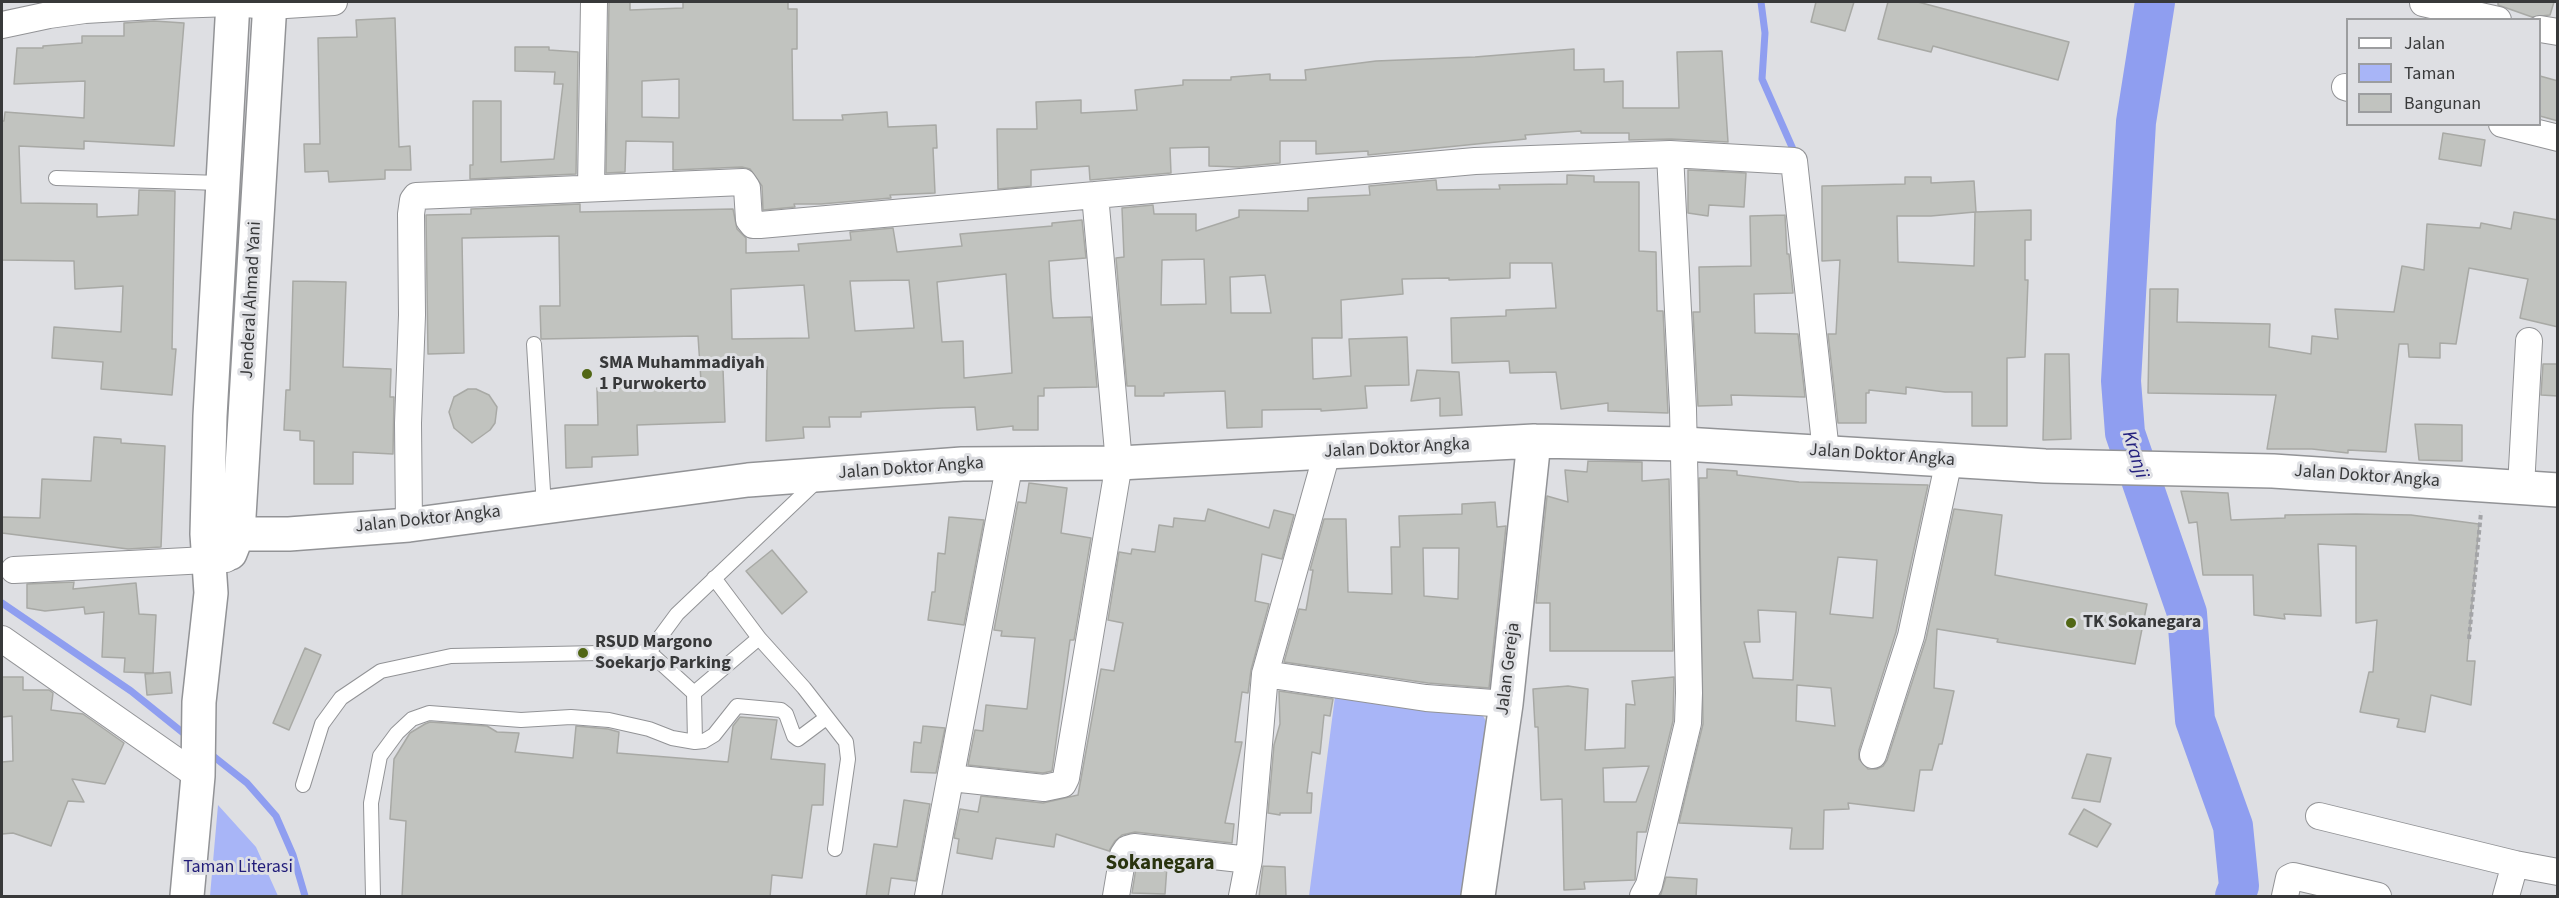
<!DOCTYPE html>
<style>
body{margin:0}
#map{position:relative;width:2559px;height:898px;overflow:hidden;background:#dedfe3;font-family:"Source Sans 3",sans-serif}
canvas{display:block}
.frame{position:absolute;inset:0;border:3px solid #38393a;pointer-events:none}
.legend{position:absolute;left:2346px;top:18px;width:195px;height:108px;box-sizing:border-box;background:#dedfe3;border:2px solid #9c9d9f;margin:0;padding:8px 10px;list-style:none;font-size:18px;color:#38393a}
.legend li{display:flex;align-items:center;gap:12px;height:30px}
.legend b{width:30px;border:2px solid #9c9d9f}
</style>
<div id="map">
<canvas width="2559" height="898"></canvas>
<div class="frame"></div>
<ul class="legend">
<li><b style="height:8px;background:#fff"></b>Jalan</li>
<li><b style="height:16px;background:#a8b5f7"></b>Taman</li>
<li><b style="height:16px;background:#c1c3bf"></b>Bangunan</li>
</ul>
</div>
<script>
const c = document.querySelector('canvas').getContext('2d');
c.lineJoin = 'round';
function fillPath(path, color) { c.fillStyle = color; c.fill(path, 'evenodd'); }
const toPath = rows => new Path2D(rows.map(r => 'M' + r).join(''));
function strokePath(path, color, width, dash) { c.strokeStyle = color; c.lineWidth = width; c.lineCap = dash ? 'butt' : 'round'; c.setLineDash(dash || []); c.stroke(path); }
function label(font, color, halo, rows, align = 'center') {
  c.font = font + ' "Source Sans 3",sans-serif'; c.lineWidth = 6; c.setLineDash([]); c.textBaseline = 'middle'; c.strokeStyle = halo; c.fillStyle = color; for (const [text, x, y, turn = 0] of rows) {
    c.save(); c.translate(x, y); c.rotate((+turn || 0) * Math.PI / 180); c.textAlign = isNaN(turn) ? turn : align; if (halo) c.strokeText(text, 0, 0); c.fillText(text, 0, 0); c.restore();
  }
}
fillPath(toPath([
 [1336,689,1481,712,1487,723,1461,896,1309,896],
 [218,805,256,847,278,896,210,896]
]), '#a8b5f7');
strokePath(toPath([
 [1761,2,1765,33,1762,79,1796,156],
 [2,603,131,691,187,736],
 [208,752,247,783,276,816,293,855,305,896]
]), '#8f9ef0', 7);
strokePath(toPath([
 [2155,2,2136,122,2121,381,2125,433,2187,613,2195,720,2233,826,2239,886,2235,896]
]), '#8f9ef0', 40);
const building = toPath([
 [609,2,630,2,630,10,683,8,683,2,788,2,788,9,797,9,797,49,792,49,793,120,843,120,842,115,887,112,888,127,936,125,937,148,933,148,935,193,890,195,891,198,821,204,794,204,795,207,763,210,762,186,750,169,742,167,673,170,673,142,626,141,625,172,606,173,609,2],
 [679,79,679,118,642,117,642,81,679,79],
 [1816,2,1854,2,1845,31,1811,22,1816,2],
 [1888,2,1918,2,2069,42,2058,80,1933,46,1931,52,1878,39,1888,2],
 [2498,2,2554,2,2550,15,2532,17,2498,5,2498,2],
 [395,18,399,147,410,146,411,170,385,170,385,179,329,182,328,171,305,172,304,144,320,144,318,38,357,37,356,20,395,18],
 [154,21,184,23,174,146,84,141,84,149,19,146,21,203,97,204,97,217,138,215,139,190,175,191,172,349,176,349,172,395,101,389,103,362,52,358,54,327,121,332,123,286,75,289,74,261,2,260,2,121,4,121,5,112,84,118,85,81,14,84,17,48,43,48,43,46,82,43,82,36,124,36,124,23,154,21],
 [515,47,549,47,549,50,578,52,576,174,470,179,470,165,473,165,473,101,501,101,501,162,554,159,563,84,554,84,555,72,515,71,515,47],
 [1574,49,1574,70,1604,69,1604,82,1623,81,1623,108,1679,108,1677,52,1722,51,1728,142,1671,139,1629,140,1629,133,1581,133,1581,131,1525,135,1526,139,1368,155,1368,151,1316,154,1316,141,1280,141,1280,163,1239,167,1209,166,1209,147,1170,148,1171,173,1090,180,1089,166,1031,170,1031,186,998,189,997,129,1037,129,1036,102,1081,100,1081,113,1137,110,1135,90,1183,85,1183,80,1231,80,1231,77,1270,74,1270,80,1306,80,1305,70,1376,61,1475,57,1574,49],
 [2540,76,2558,81,2558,121,2540,116,2540,76],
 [2443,133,2485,140,2481,166,2439,159,2443,133],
 [1688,170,1746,173,1744,207,1709,205,1708,216,1688,213,1688,170],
 [1567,175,1594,176,1594,182,1639,182,1639,251,1656,252,1657,311,1663,311,1668,413,1608,411,1608,403,1561,409,1556,372,1510,373,1509,361,1452,363,1451,318,1506,316,1506,310,1556,308,1552,263,1510,263,1510,278,1449,280,1449,278,1402,279,1403,294,1341,300,1342,338,1312,338,1313,379,1351,376,1349,339,1407,337,1409,385,1365,386,1367,408,1321,411,1321,409,1262,410,1262,427,1227,428,1225,391,1164,393,1164,396,1135,396,1135,386,1127,386,1116,258,1124,257,1122,208,1153,205,1154,214,1196,214,1196,231,1239,217,1239,210,1308,211,1308,198,1370,195,1369,186,1436,180,1437,190,1500,189,1499,185,1567,184,1567,175],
 [1204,259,1206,304,1161,305,1162,260,1204,259],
 [1265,275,1271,313,1231,313,1230,277,1265,275],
 [1905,177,1931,177,1931,183,1974,181,1976,212,2031,210,2031,240,2025,240,2025,280,2028,280,2025,357,2007,358,2007,426,1972,426,1972,392,1945,392,1906,387,1906,394,1869,390,1869,393,1866,393,1866,423,1838,423,1828,334,1836,334,1840,260,1822,261,1822,186,1905,184,1905,177],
 [1975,212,1974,266,1898,262,1897,216,1931,216,1975,212],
 [580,204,580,212,733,209,737,229,746,238,746,253,799,251,798,244,851,240,850,232,893,228,897,252,962,246,960,234,1052,226,1052,223,1082,220,1086,258,1049,261,1051,298,1053,318,1091,317,1097,387,1044,388,1044,396,1038,396,1038,430,1013,430,1013,426,977,430,975,407,942,408,861,412,861,417,829,417,830,427,803,427,804,438,766,441,767,367,723,369,725,422,637,425,638,455,592,457,592,467,566,468,565,425,598,425,597,388,665,385,665,382,701,381,698,336,541,339,540,306,560,306,559,236,462,238,464,353,428,354,426,215,471,214,471,209,580,204],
 [1006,274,1012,373,964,378,963,341,942,342,937,282,1006,274],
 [909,280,914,328,855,331,850,281,909,280],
 [804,285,809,338,732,339,731,289,804,285],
 [2514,212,2558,220,2558,327,2520,318,2528,279,2469,268,2456,344,2440,343,2440,358,2409,357,2408,344,2399,344,2386,452,2348,450,2348,453,2312,449,2267,449,2276,395,2148,393,2150,289,2178,289,2177,322,2270,324,2269,347,2311,354,2312,336,2338,339,2335,309,2394,312,2402,266,2424,270,2427,224,2480,228,2481,223,2511,229,2514,212],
 [1785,215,1787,254,1789,254,1793,293,1754,294,1755,333,1798,334,1805,397,1731,395,1732,405,1698,406,1693,312,1700,312,1699,267,1751,266,1750,216,1785,215],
 [293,281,346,282,343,367,391,369,390,397,394,397,393,454,353,452,353,484,314,484,314,441,300,440,300,431,284,430,286,390,290,390,293,281],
 [2045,354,2069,354,2071,439,2043,440,2045,354],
 [2543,364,2558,364,2558,396,2541,395,2543,364],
 [1417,370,1459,372,1462,415,1440,416,1440,398,1411,401,1417,370],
 [468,389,476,389,489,395,497,407,495,423,490,430,472,443,454,428,449,412,454,397,468,389],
 [2415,424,2462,425,2462,461,2419,460,2415,424],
 [94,437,121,439,121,443,165,446,161,547,128,549,2,533,2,517,40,518,42,479,91,481,94,437],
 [1588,461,1642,462,1642,481,1669,479,1673,651,1550,651,1550,603,1536,603,1547,496,1568,502,1565,470,1587,472,1588,461],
 [1707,469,1737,471,1737,475,1799,482,1928,485,1896,632,1859,750,1859,759,1868,769,1877,769,1883,766,1887,760,1926,639,1954,509,2002,515,1995,575,2147,604,2135,664,1997,642,1998,639,1937,629,1934,688,1954,691,1942,744,1939,744,1932,770,1920,770,1914,811,1848,803,1849,809,1824,810,1823,849,1790,849,1792,828,1679,823,1703,724,1699,478,1707,478,1707,469],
 [1838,557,1877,560,1873,618,1830,614,1838,557],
 [1758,610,1796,612,1793,680,1753,678,1744,642,1760,642,1758,610],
 [1797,685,1831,688,1835,726,1796,721,1797,685],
 [1029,483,1067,488,1061,533,1091,538,1074,640,1070,640,1052,771,1043,773,968,765,975,730,983,731,986,705,1027,709,1035,638,1001,636,1002,631,994,630,1018,502,1026,503,1029,483],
 [2181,491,2228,493,2231,520,2285,518,2285,515,2356,514,2411,515,2479,524,2467,661,2475,661,2471,705,2431,695,2425,732,2397,727,2399,719,2360,712,2369,672,2373,672,2377,620,2356,623,2356,546,2318,544,2321,616,2284,614,2285,619,2254,615,2253,575,2203,575,2197,522,2189,523,2181,491],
 [1495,502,1497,527,1506,526,1489,688,1428,683,1284,662,1299,609,1306,610,1313,570,1310,570,1324,519,1346,519,1348,592,1392,594,1391,547,1400,547,1399,516,1462,514,1462,504,1495,502],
 [1423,548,1459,548,1458,599,1424,596,1423,548],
 [1208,509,1269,528,1274,510,1294,515,1282,559,1262,554,1255,601,1269,604,1251,670,1248,693,1242,692,1235,742,1242,742,1225,823,1234,824,1232,843,1135,832,1122,835,1115,841,1109,851,1056,834,1054,847,996,838,992,859,957,853,959,839,954,838,960,809,978,812,981,796,1043,803,1078,795,1101,669,1114,671,1123,623,1108,620,1119,552,1131,554,1132,549,1155,552,1159,525,1173,527,1174,518,1205,521,1208,509],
 [949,517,984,520,964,625,928,620,932,592,935,592,938,553,945,554,949,517],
 [772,550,807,592,782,614,746,571,772,550],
 [74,582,73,589,136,583,139,614,156,615,153,673,124,672,125,658,102,657,104,612,85,614,84,607,45,611,27,608,27,584,74,582],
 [305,648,321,655,289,730,273,723,305,648],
 [170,672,172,693,147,695,145,674,170,672],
 [2,677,23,677,23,690,49,690,53,693,51,710,83,714,124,743,105,784,72,779,84,802,68,801,51,846,13,833,2,834,2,762,13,761,12,716,2,717,2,677],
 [1674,677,1673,721,1646,832,1637,832,1635,880,1584,882,1585,889,1564,890,1562,799,1541,800,1538,727,1535,727,1533,689,1568,686,1588,689,1585,750,1625,748,1626,704,1635,705,1632,681,1674,677],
 [1649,766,1636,802,1604,802,1603,768,1649,766],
 [1279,691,1333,699,1330,716,1324,715,1320,754,1312,752,1307,793,1312,793,1311,813,1280,813,1280,815,1268,813,1274,745,1280,724,1279,691],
 [740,717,777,720,771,759,825,764,823,805,812,805,802,878,772,875,770,897,402,897,406,821,390,819,394,759,410,733,425,724,430,722,487,726,497,732,519,733,515,752,573,758,576,726,608,729,619,732,617,753,728,762,733,726,740,717],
 [923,726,945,728,936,773,911,772,914,742,921,743,923,726],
 [2087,754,2111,758,2100,802,2072,798,2087,754],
 [904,800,930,804,916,881,891,878,888,897,866,897,874,844,897,847,904,800],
 [2084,809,2111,824,2097,847,2069,834,2084,809],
 [1137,862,1167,866,1165,894,1132,893,1137,862],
 [1263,866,1285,867,1286,897,1259,897,1263,866],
 [1666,877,1697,879,1696,897,1660,897,1666,877]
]);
fillPath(building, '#c1c3bf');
strokePath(building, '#a8a9a5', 1.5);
const lane = toPath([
 [56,178,221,183],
 [534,344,544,507],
 [714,578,759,638,804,688,846,742,848,759,835,849],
 [694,693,649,652,677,614,817,481],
 [695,742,704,741,714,735,737,706,781,710,786,714,794,736,798,739,826,718],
 [303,785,322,724,341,698,381,671,451,656,649,652],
 [373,896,371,803,380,756,397,733,412,719,429,713,521,720,571,717,609,720,649,729,672,738,695,742,694,693,759,638]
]);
const street = toPath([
 [2423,3,2498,20],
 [2,25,49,15,85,10,171,5,233,3,270,6,334,2],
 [2540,29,2558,32],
 [2345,87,2348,88],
 [2502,124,2558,138],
 [1670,154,1794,161,1826,452],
 [591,188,594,2],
 [2521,487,2529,341],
 [409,525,408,423,412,315,411,214,413,200,416,196,743,182,747,188,749,220,753,225,760,225,1475,161,1670,154,1683,409,1689,693,1688,723,1649,885,1643,896],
 [14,570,226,559],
 [2,639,198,776],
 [1265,674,1426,698,1506,704],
 [1873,755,1911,636,1949,460],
 [951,778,1044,788,1063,784,1066,778,1119,463,1095,195],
 [2319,816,2515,864],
 [928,896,1010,462],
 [1116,896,1123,855,1127,849,1134,847,1249,860],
 [1242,896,1249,860,1265,674,1327,453],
 [2285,896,2289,878,2293,876,2378,896],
 [2506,896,2515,864,2558,872]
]);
const secondary = toPath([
 [207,534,289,534,409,525,748,480,962,464,1119,463,1534,441,1684,444,2045,466,2273,471,2558,490],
 [230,553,238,533,270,2],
 [187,896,198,776,199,702,211,593,207,534,210,416,233,2],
 [1478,896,1506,704,1534,441]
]);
strokePath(lane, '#929396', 16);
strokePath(street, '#929396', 28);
strokePath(secondary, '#929396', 36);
strokePath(toPath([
 [2469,639,2481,512]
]), '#a3a4a7', 4, [4.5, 3]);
strokePath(lane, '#fff', 14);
strokePath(street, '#fff', 26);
strokePath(secondary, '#fff', 33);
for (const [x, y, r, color] of [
 [587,374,6,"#526715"],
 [2071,623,6,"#526715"],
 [583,653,6,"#526715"]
]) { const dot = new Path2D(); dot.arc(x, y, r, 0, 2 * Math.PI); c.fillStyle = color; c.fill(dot); strokePath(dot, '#dedfe3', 2); }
label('18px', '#38393a', '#dedfe3', [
 ["Jenderal Ahmad Yani",252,300,-87],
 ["Jalan Doktor Angka",1397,449,-3],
 ["Jalan Doktor Angka",1882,456,4],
 ["Jalan Doktor Angka",911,469,-4],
 ["Jalan Doktor Angka",2367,477,4],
 ["Jalan Doktor Angka",428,520,-6],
 ["Jalan Gereja",1509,669,-83]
]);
label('bold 18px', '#38393a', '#dedfe3', [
 ["SMA Muhammadiyah",599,364],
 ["1 Purwokerto",599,385],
 ["TK Sokanegara",2083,623],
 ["RSUD Margono",595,643],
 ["Soekarjo Parking",595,664]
], 'left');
label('18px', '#211c79', '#dedfe3', [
 ["Taman Literasi",238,868]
]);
label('italic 20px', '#24217e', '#dedfe3', [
 ["Kranji",2134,455,73]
]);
label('bold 21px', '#2a340f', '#dedfe3', [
 ["Sokanegara",1160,864]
]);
</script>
